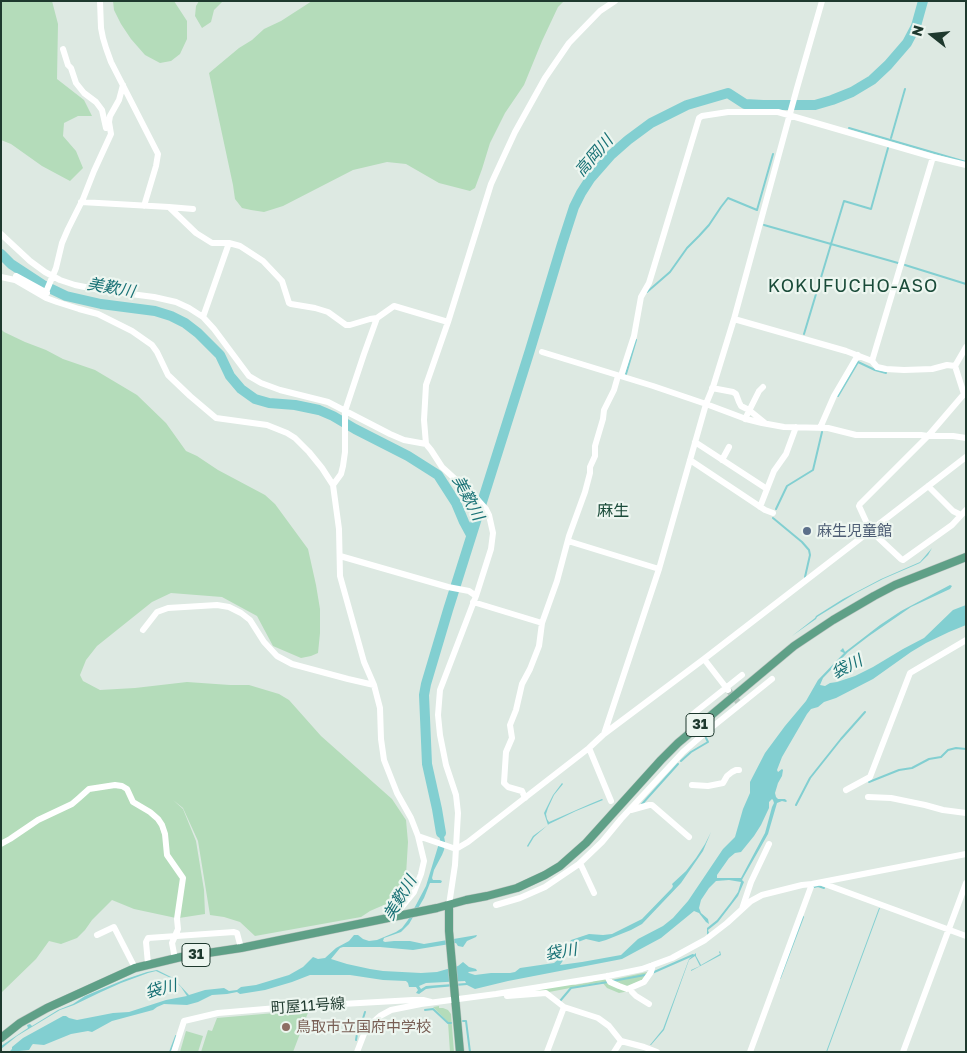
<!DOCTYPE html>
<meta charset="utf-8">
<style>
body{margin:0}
#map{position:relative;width:967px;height:1053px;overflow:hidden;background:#dde9e2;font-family:"Golos Text",sans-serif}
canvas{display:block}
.frame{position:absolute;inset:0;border:2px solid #1e392e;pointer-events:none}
.north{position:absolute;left:907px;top:10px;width:50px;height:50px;-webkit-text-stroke:4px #edf6f0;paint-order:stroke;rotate:286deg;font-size:14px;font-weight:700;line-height:20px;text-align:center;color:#1e392e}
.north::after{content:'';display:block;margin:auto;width:18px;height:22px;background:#1e392e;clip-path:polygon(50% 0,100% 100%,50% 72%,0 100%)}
</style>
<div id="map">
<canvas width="967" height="1053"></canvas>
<div class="frame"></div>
<div class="north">N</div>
</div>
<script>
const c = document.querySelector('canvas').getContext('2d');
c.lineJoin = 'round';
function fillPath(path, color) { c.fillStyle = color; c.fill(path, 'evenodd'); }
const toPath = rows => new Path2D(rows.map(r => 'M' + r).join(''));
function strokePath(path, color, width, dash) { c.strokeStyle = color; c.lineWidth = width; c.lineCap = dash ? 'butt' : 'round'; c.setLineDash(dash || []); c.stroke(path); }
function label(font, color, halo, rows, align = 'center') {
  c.font = font + ' "Golos Text","Noto Sans JP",sans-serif'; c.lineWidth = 4.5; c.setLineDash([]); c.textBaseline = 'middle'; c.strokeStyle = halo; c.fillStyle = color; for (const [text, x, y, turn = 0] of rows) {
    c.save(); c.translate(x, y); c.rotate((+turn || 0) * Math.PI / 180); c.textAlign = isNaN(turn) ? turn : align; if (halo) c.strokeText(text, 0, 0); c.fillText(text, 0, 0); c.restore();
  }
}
fillPath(toPath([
 [1,1,52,1,58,24,57,79,84,100,92,116,78,116,64,123,63,136,76,151,83,168,70,181,42,166,11,144,1,140],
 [113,1,174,1,187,21,187,39,180,54,171,61,160,63,145,55,131,39,121,24,114,10],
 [199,1,223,1,214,10,211,22,202,28,195,16,196,6],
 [312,1,564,1,558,7,542,41,524,85,505,113,490,143,482,169,475,188,470,191,439,183,406,164,387,162,353,170,283,206,264,212,251,210,242,208,235,199,233,185,209,73,239,48,252,40,264,29,281,21],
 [1,329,4,332,25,342,46,350,63,359,95,370,137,395,166,423,186,451,197,456,218,470,265,495,275,504,308,549,316,585,320,609,320,633,318,653,311,656,301,658,273,646,257,616,222,597,171,593,152,602,97,646,86,660,80,675,83,681,100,690,135,688,187,682,230,685,249,685,279,694,289,700,321,736,392,799,406,820,408,842,406,875,400,891,393,901,370,911,361,917,255,936,240,922,224,917,210,915,198,841,183,808,173,800,183,809,196,841,204,890,205,914,179,918,185,878,170,857,156,816,162,810,156,816,138,804,125,787,90,788,76,799,1,842],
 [107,787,124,789,156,820,161,828,165,844,181,879,176,918,134,909,112,900,92,920,85,930,77,938,61,944,49,941,36,959,1,993,1,845,88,791],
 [647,972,648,973,644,979,630,987,620,985,611,980],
 [605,978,629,991,619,993,607,988,602,982,549,992,507,994,571,984,575,985,592,982,596,979],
 [439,1006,439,1008,443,1008,448,1010,451,1014,454,1052,450,1052,448,1022,433,1007],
 [309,1010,293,1052,201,1052,208,1030,212,1031,217,1018],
 [186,1031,203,1036,198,1052,180,1052]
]), '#b4dcba');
fillPath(toPath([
 [932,548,928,555,920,563,883,579,856,593,817,617,816,619,792,636,815,618,816,616,843,599,881,579,920,562],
 [950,585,952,586,950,589,911,607,869,636,848,652,823,678,820,685,825,686,830,683,837,682,855,676,873,667,903,649,924,638,953,610,966,605,966,625,949,632,926,643,911,652,873,679,836,698,824,702,818,707,811,709,807,714,782,757,777,770,778,772,782,769,783,770,782,776,778,783,775,793,776,797,778,799,785,799,787,801,786,802,782,801,777,803,768,834,743,878,742,880,744,882,738,896,718,922,708,930,709,933,707,935,707,928,717,920,731,902,738,892,741,882,729,880,716,881,709,888,701,900,699,908,701,913,708,919,709,924,706,922,699,913,694,911,661,938,622,959,508,981,475,989,467,985,433,988,426,989,419,994,416,993,418,990,416,987,409,987,408,983,406,981,383,980,350,975,310,975,292,982,265,990,240,994,237,992,227,994,212,995,198,1002,187,1005,164,1004,157,1007,153,1010,112,1021,92,1032,88,1031,71,1034,44,1045,33,1044,32,1045,29,1050,9,1052,12,1049,12,1047,23,1038,63,1016,66,1016,69,1018,77,1020,113,1013,129,1012,166,1000,187,996,181,987,173,979,156,971,148,973,121,983,101,992,74,1005,60,1010,17,1036,1,1049,1,1046,28,1028,27,1025,30,1024,32,1026,58,1010,73,1004,85,996,126,979,147,972,157,970,173,978,189,995,205,990,224,988,229,991,237,990,241,987,256,985,289,975,303,967,313,957,318,959,325,958,336,948,349,941,354,935,358,935,363,939,369,941,377,940,396,932,402,928,408,920,426,886,440,840,437,820,441,819,445,842,444,850,442,855,434,870,432,878,433,880,440,880,442,881,441,883,430,883,424,898,409,924,401,932,384,938,383,941,385,942,394,941,410,941,424,944,477,935,476,937,467,941,463,947,458,946,456,943,413,950,380,947,343,947,340,948,331,959,347,964,370,969,383,971,421,973,437,972,458,966,463,962,469,967,476,969,477,971,468,972,469,973,475,975,491,973,510,973,515,972,520,968,554,963,560,958,571,940,589,934,603,935,612,934,642,919,672,888,673,886,672,884,686,871,696,858,705,844,711,832,703,851,681,883,642,924,631,930,606,940,599,942,586,939,578,942,572,947,560,965,582,962,621,955,638,939,663,926,673,918,688,901,723,849,735,837,743,809,750,793,750,782,765,753,785,726,806,701,818,680,844,653,840,651,843,648,845,652,880,625,901,611],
 [772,799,773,800,774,803,772,807,765,833,741,878,717,878,717,875,729,858,735,853,741,852,754,836,761,825,769,808,769,802],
 [465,981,466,983,426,986,421,989,419,986,426,983],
 [562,783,563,784,554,795,548,808,546,814,547,819,549,822,590,804,602,799,603,800,576,811,549,824,534,837,528,847,527,846,533,836,548,825,544,813,553,795],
 [879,908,880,908,827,1052,826,1052],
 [720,951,721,955,691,971,691,970,700,966,695,956,689,960,664,1030,651,1045,650,1045,663,1029,689,959,696,953,696,956,701,965,720,954,719,952]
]), '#82cfd1');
strokePath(toPath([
 [849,128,966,162],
 [891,138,905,89],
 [764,225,898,263],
 [905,265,966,284],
 [647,292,670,272,687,248,699,236,709,225,721,207,728,198,757,210,773,154],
 [804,334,844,201,871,209,888,148],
 [626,374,636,340],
 [838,396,858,362,875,370,886,373],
 [776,509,787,486,813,470,822,432],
 [773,518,802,542,809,550,810,555,805,577],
 [681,761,691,752,708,742,706,738],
 [869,782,899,770,912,768,929,759,941,757,948,750,956,748,966,749],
 [642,804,678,764],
 [796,805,810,778,841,739,865,712],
 [814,887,818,886,824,888],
 [652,973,693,955],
 [780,978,803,917],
 [613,981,645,975],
 [560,1001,571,988,608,982],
 [425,1010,433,1009,448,1023,451,1023],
 [463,1021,466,1021,470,1052],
 [361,1025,365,1012],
 [356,1040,357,1034],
 [170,1052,176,1036]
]), '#82cfd1', 2);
strokePath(toPath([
 [1,254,11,264,43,285,66,296,101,304,155,311,171,316,185,323,198,333,220,355,230,376,241,389,255,399,269,403,295,405,319,410,333,416,355,429,408,456,438,475,456,503,464,522,471,535],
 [441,833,437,809,427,764,424,695,426,684,448,610,530,350,562,244,574,207,581,193,590,179,611,155,628,140,651,123,687,105,728,93,745,104,763,105,815,105,832,100,852,92,872,80,888,65,907,43,916,26,923,1]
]), '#82cfd1', 10);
strokePath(toPath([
 [729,691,738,702]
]), '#b7c6be', 6, [6, 3]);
const major = toPath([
 [449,905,449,931,460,1052],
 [1,1038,20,1023,47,1008,135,968,181,957,241,948,437,908,466,900,487,896,517,888,545,875,560,866,586,843,661,760,678,743,794,646,833,620,874,596,895,585,966,557]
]);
strokePath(major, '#bcc4c0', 9);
strokePath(toPath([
 [100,1,101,28,103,38,106,48,111,62,158,154,156,166,144,206],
 [63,49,68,65,71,68,76,83,84,93,96,102,102,110,106,128],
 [81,202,169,207,196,233,212,243,229,243,240,246,263,261,282,281,289,303,291,304,315,308,328,312,346,325,350,325,370,319,377,318,394,306,448,322],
 [169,207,193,209],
 [1,234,30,261,45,272,60,280,75,285,100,290,154,297,176,302,189,308,203,317,214,329,249,376,261,383,280,390,328,402,390,434,404,440,426,444],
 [16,276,47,293],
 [1,277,15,280,46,298,57,302,79,309,98,314,132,331,152,345,157,352,168,375,190,396,216,418,267,425,287,433,295,438,309,452,322,468,333,485,339,529,340,576,364,662,374,685,380,708,381,739,384,760,397,793,411,818,418,836,424,861,421,874,414,892,396,914,396,916],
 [46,292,56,268,62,243,68,229,83,199,94,171,111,134,109,122,110,116,119,100,123,85],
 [203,317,229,243],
 [734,319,846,351,872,361,877,367,886,369,904,370,932,369,947,365,955,366],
 [542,352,653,386,706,404,746,419,762,423,784,427,828,428,856,435,921,435,928,436,953,436,966,438],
 [872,361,933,157],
 [955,366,964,394,966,395],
 [955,366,966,347],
 [621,376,634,336,641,297,649,283,653,270,699,118,702,116,728,112,778,112,933,157,966,165],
 [712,388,733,392,736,394,739,402,741,406,749,410,765,423],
 [964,394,928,436,860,504,859,506,870,530,901,559,903,560,952,525,966,510],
 [745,419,759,391,763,387],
 [820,428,834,396,858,355],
 [695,442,767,489],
 [690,460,765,510,773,513],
 [722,460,729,447],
 [333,485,341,474,343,466,345,452,345,411,364,354,377,318],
 [928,486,953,511,961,515],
 [760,507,774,471,786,454,796,427],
 [568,541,659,569],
 [340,556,448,587,469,591,476,596],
 [473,602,542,623],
 [143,630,157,612,168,608,217,605,229,607,241,613,250,620,264,642,277,656,292,664,348,679,374,685],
 [704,659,728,690],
 [693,714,742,675],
 [604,734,659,569,706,404,713,387,734,319,797,88,822,1],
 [589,748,611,801],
 [692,785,708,786,723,783,727,776,732,772,736,770,739,770],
 [846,790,870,777,910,673,966,640],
 [868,797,891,798,925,805,943,810,966,813],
 [525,798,522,791,508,787,504,783,506,752,512,738,510,725,516,710,522,684,530,669,539,646,542,623,557,581,569,536,585,492,590,473,590,467,595,456,595,446,603,419,604,410,614,390,618,376],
 [631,810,649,805,652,805,689,837],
 [418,836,456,849,468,842,589,748,604,734,704,659,966,457],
 [1,844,10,839,38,820,72,804,79,798,89,789,115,785,122,786,127,789,133,802,150,812,158,819,162,825,165,834,167,855,183,878,177,919,178,929,172,943,175,959],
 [580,863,594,893],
 [822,883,966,936],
 [449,905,455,865,458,813,456,795,446,765,440,735,438,715,440,690,476,596,491,549,493,533,489,515,486,509,477,499,442,467,431,450,426,444,424,420,426,385,448,322,491,184,515,132,545,78,569,43,600,11,615,1],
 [496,905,520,898,545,887,579,864,602,842,621,819,683,752,706,732,772,679],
 [742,909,751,882,769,844],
 [97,935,114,927,135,968],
 [148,964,146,942,148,938,234,932,237,933,241,948],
 [607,976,610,982,619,986,627,989,630,988,644,982,651,972,653,965],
 [630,988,632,992,636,996,649,1004],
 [507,996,546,993,564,1007,598,1018,609,1026,621,1041,644,1047,657,1052],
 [174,1052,184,1021,218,1013,289,1007,413,1000,423,1000,431,1002],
 [357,1052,364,1034,372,1023,380,1016,391,1010,421,1004,496,994,608,976,642,969,672,958,705,940,727,923,751,901,762,895,802,885,812,884,966,854],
 [547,1052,564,1007],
 [614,1052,621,1041],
 [750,1052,812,884],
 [903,1052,966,883]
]), '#fff', 6);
strokePath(major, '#5fa087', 8);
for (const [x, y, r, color] of [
 [807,531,5,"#5c6f8a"],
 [286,1027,5,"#8d6e63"]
]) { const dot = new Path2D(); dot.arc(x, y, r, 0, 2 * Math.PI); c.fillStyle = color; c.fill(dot); strokePath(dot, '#edf6f0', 2); }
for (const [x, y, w] of [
 [700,725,28],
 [196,955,28]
]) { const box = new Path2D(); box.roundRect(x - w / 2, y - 11.5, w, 23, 4); c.fillStyle = '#edf6f0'; c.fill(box); strokePath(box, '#1e392e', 1); }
label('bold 14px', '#1e392e', null, [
 ["31",700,725],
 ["31",196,955]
]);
label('15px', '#4e5e75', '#edf6f0', [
 ["麻生児童館",817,531]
], 'left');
label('15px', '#1e392e', '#edf6f0', [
 ["町屋11号線",308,1006,-4]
]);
label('15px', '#785e54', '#edf6f0', [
 ["鳥取市立国府中学校",296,1027]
], 'left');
label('italic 16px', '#187175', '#edf6f0', [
 ["高岡川",594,156,-49],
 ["美歎川",111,288,10],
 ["美歎川",468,498,62],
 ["袋川",847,667,-27],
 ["美歎川",400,898,-59],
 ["袋川",561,952,-9],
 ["袋川",161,989,-14]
]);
label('16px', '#1a4b39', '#edf6f0', [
 ["麻生",613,511]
]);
c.letterSpacing = '1px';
label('18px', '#1a4b39', '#edf6f0', [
 ["KOKUFUCHO-ASO",853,286]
]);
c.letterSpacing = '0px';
</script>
